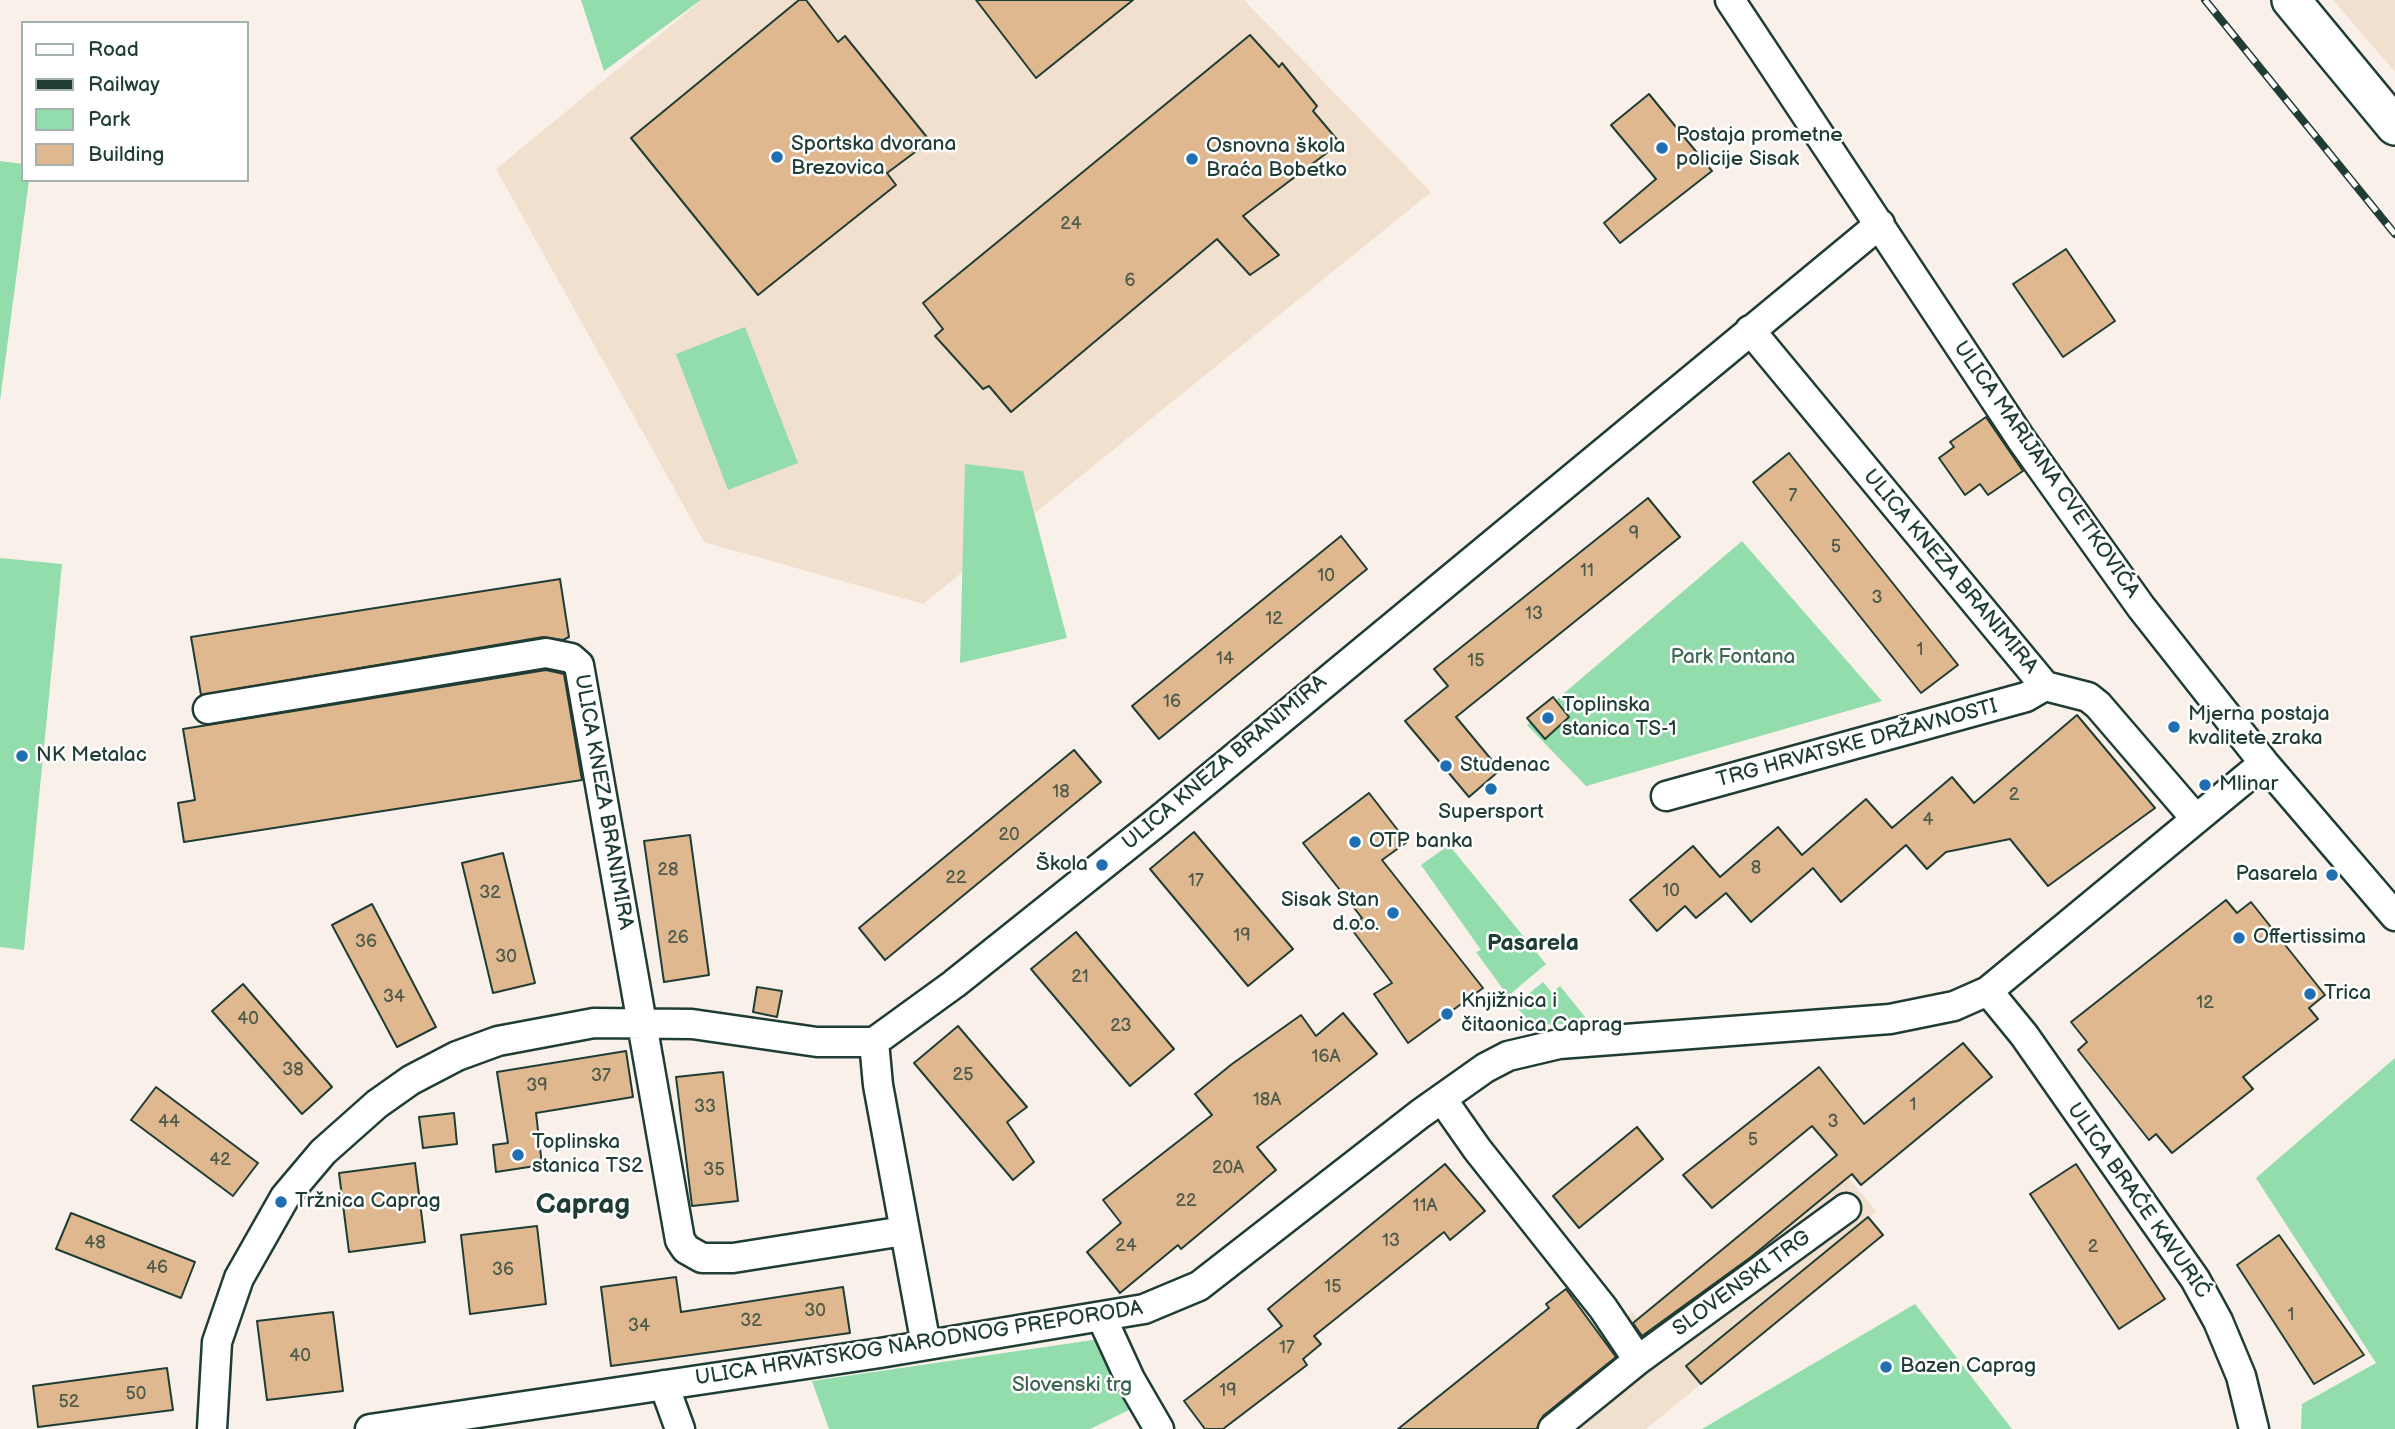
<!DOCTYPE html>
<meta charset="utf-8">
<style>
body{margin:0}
#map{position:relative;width:2395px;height:1429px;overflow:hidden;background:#f9f1e9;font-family:"Balsamiq Sans",sans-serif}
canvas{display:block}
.legend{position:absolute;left:21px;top:21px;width:228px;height:161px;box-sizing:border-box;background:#fff;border:2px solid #a5b1ae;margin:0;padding:9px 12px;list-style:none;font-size:21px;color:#1f3d34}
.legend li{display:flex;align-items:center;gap:14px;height:35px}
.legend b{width:35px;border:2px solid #a5b1ae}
</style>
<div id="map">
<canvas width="2395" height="1429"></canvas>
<ul class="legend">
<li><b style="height:9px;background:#fff"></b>Road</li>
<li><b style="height:9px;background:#1f3d34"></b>Railway</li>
<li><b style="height:19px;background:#93dcab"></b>Park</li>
<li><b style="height:19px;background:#dfb890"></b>Building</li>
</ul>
</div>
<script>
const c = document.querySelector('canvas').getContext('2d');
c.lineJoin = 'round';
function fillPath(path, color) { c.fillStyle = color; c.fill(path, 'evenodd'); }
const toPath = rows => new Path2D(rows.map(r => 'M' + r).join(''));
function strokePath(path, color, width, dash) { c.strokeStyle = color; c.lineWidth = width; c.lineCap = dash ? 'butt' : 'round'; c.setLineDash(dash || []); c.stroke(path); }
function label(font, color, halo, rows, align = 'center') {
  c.font = font + ' "Balsamiq Sans",sans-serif'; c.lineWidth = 5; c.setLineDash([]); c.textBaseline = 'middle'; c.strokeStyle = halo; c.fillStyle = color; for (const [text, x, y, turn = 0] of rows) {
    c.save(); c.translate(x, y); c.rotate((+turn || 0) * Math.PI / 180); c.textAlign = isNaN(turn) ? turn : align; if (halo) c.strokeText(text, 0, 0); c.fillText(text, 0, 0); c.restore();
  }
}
fillPath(toPath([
 [702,0,1244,0,1431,192,923,604,704,542,496,169],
 [2333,0,2395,0,2395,72],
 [1833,1159,1876,1211,1869,1217,1883,1235,1646,1429,1490,1429,1632,1312,1638,1319]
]), '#f1e0ce');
fillPath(toPath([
 [581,0,701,0,604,71],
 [0,161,23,164,23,180,29,180,0,401],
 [745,327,798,463,728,490,676,354],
 [965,464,1023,471,1067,638,960,663],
 [1742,541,1882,701,1586,786,1527,725],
 [0,558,62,564,24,950,0,947],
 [1449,845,1546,964,1508,996,1476,952,1481,950,1421,865],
 [1543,982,1552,993,1560,986,1590,1023,1532,1025,1515,1005],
 [2395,1058,2395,1429,2301,1429,2302,1404,2376,1363,2256,1178],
 [1915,1304,2012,1429,1702,1429],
 [1100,1339,1129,1410,1090,1429,829,1429,812,1381]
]), '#93dcab');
const building = toPath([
 [799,0,806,0,838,42,845,36,930,141,887,173,896,185,758,295,631,138,799,0],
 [976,0,1133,0,1036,78,976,0],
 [1250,35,1279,67,1282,63,1317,106,1313,111,1340,143,1243,216,1279,255,1250,275,1217,239,1011,412,989,386,983,389,935,336,943,329,923,303,1250,35],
 [1649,94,1712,171,1620,243,1604,223,1656,179,1611,125,1649,94],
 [2066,249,2115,321,2063,357,2013,284,2066,249],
 [1986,417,2023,471,1988,495,1980,484,1965,495,1939,458,1954,447,1950,442,1986,417],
 [1789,453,1958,665,1921,693,1753,482,1789,453],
 [1648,498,1680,537,1456,717,1500,770,1469,797,1405,721,1448,686,1434,669,1648,498],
 [1341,536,1367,569,1159,739,1132,706,1341,536],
 [560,579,569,637,563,640,543,637,201,695,191,637,560,579],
 [546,670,564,674,582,780,184,842,178,803,195,800,183,729,546,670],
 [1553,697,1569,717,1545,739,1527,718,1553,697],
 [2077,715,2155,808,2048,886,2010,839,1946,852,1927,869,1906,845,1841,902,1813,868,1751,922,1726,893,1696,918,1685,906,1657,931,1630,900,1693,846,1720,877,1778,827,1802,855,1866,799,1892,828,1952,777,1974,803,2077,715],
 [1074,750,1101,782,885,960,859,928,1074,750],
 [1369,793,1407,842,1382,860,1483,988,1408,1043,1374,994,1392,983,1350,927,1362,918,1303,843,1369,793],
 [1194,832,1293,949,1248,986,1150,869,1194,832],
 [690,835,709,975,664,982,644,841,690,835],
 [503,853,535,983,493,993,462,863,503,853],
 [2226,900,2237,913,2251,902,2325,995,2309,1008,2318,1019,2243,1077,2253,1089,2172,1153,2156,1134,2149,1140,2078,1050,2087,1042,2071,1022,2226,900],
 [372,904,436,1027,397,1047,332,925,372,904],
 [1076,932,1174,1049,1130,1086,1031,969,1076,932],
 [243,984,332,1087,302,1114,212,1011,243,984],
 [757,987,782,991,777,1017,753,1012,757,987],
 [1343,1013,1377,1054,1257,1147,1276,1170,1181,1249,1178,1245,1120,1293,1087,1252,1121,1223,1103,1200,1212,1115,1195,1094,1232,1064,1301,1015,1316,1036,1343,1013],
 [958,1026,1027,1107,1007,1122,1034,1162,1013,1180,914,1063,958,1026],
 [1963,1043,1992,1077,1861,1185,1852,1174,1751,1257,1642,1336,1633,1323,1837,1155,1812,1126,1712,1208,1683,1175,1819,1067,1864,1124,1963,1043],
 [626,1051,633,1097,536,1113,542,1165,496,1172,493,1145,508,1143,497,1072,626,1051],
 [723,1072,738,1201,692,1206,676,1077,723,1072],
 [156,1087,258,1163,233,1196,131,1120,156,1087],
 [454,1113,457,1144,423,1148,419,1117,454,1113],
 [1637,1127,1663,1159,1579,1228,1553,1196,1637,1127],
 [415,1163,425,1242,349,1252,339,1173,415,1163],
 [1445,1164,1485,1211,1450,1240,1444,1232,1314,1336,1321,1344,1303,1359,1307,1365,1223,1429,1205,1429,1184,1401,1282,1326,1268,1309,1445,1164],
 [2076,1164,2165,1299,2119,1329,2030,1194,2076,1164],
 [71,1213,195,1262,181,1298,56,1249,71,1213],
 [1868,1217,1883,1235,1701,1384,1686,1366,1868,1217],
 [537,1226,546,1304,470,1314,461,1235,537,1226],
 [2279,1235,2364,1355,2314,1384,2237,1265,2279,1235],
 [676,1277,681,1312,843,1287,850,1333,611,1366,601,1287,676,1277],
 [1566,1289,1616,1357,1543,1416,1537,1429,1398,1429,1549,1308,1546,1304,1566,1289],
 [333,1312,343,1391,267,1400,257,1321,333,1312],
 [167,1368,173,1410,38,1427,33,1386,167,1368]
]);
fillPath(building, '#dfb890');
strokePath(building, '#1f3d34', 2);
const minor = toPath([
 [1730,0,2021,439,2141,607,2264,763,2395,916],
 [1750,330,2045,686,2088,697,2098,705,2196,819],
 [208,709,546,653,571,658,579,665,680,1240,686,1249,702,1258,733,1258,904,1231],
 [1666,796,2026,697,2045,686],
 [1988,991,2024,1035,2195,1279,2218,1321,2241,1376,2254,1429],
 [874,1042,878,1085,926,1345],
 [1442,1099,1477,1149,1603,1308,1638,1360],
 [1102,1318,1130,1379,1159,1429],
 [664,1385,680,1429],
 [212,1429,217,1342,239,1278,285,1197,323,1152,377,1104,411,1080,457,1056,498,1041,594,1023,692,1024,817,1042,874,1042,954,984,1158,821,1880,224],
 [370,1429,880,1353,1144,1309,1199,1286,1420,1114,1485,1068,1508,1056,1559,1044,1890,1019,1954,1006,1988,991,2264,763],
 [1553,1429,1638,1360,1846,1208]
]);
const major = toPath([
 [2291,0,2395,126]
]);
strokePath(minor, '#1f3d34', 33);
strokePath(major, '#1f3d34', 42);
strokePath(minor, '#fff', 28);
strokePath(major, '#fff', 37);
const rail = toPath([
 [2205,0,2395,234]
]);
strokePath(rail, '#1f3d34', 8);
strokePath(rail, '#fff', 5, [16]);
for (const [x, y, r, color] of [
 [1662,148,7,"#1f6fb2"],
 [777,157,7,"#1f6fb2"],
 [1192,159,7,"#1f6fb2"],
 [1548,718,7,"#1f6fb2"],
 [2174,727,7,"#1f6fb2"],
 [22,756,7,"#1f6fb2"],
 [1446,766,7,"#1f6fb2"],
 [2205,785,7,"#1f6fb2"],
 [1491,789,7,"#1f6fb2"],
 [1355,842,7,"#1f6fb2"],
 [1102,865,7,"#1f6fb2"],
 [2332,875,7,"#1f6fb2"],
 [1393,913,7,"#1f6fb2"],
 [2239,938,7,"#1f6fb2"],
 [2310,994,7,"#1f6fb2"],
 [1447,1014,7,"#1f6fb2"],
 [518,1155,7,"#1f6fb2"],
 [281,1202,7,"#1f6fb2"],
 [1886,1367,7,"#1f6fb2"]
]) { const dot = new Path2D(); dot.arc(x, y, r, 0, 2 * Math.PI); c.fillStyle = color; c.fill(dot); strokePath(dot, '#fff', 2.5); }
label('18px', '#4f5c4b', null, [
 ["24",1071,224],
 ["6",1130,281],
 ["7",1793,496],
 ["9",1634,534],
 ["5",1836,547],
 ["11",1587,571],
 ["10",1326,576],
 ["3",1877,598],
 ["13",1534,614],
 ["12",1274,619],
 ["1",1920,650],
 ["14",1225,659],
 ["15",1476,661],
 ["16",1172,702],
 ["18",1061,792],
 ["2",2014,795],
 ["4",1928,820],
 ["20",1009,835],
 ["8",1756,868],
 ["28",668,870],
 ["22",956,878],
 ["17",1196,881],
 ["10",1671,891],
 ["32",490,893],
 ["19",1242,936],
 ["26",678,938],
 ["36",366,942],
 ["30",506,957],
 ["21",1080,977],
 ["34",394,997],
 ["12",2205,1003],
 ["40",248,1019],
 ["23",1121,1026],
 ["16A",1326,1057],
 ["38",293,1070],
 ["25",963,1075],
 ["37",601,1076],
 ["39",537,1086],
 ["18A",1267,1100],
 ["1",1913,1105],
 ["33",705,1107],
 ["44",169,1122],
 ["3",1833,1122],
 ["5",1753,1140],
 ["42",220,1160],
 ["20A",1228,1168],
 ["35",714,1170],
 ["22",1186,1201],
 ["11A",1425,1206],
 ["13",1391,1241],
 ["48",95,1243],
 ["24",1126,1246],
 ["2",2093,1247],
 ["46",157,1268],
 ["36",503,1270],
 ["15",1333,1287],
 ["30",815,1311],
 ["1",2291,1315],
 ["32",751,1321],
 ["34",639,1326],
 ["17",1287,1348],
 ["40",300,1356],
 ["19",1228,1391],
 ["50",136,1394],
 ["52",69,1402]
]);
label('21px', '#1f3d34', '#fff', [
 ["Postaja prometne",1676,136],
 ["policije Sisak",1676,160],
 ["Sportska dvorana",791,145],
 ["Brezovica",791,169],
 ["Osnovna škola",1206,147],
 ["Braća Bobetko",1206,171],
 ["Toplinska",1562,706],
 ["stanica TS-1",1562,730],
 ["Mjerna postaja",2188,715],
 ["kvalitete zraka",2188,739],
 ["NK Metalac",36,756],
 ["Studenac",1460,766],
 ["Mlinar",2219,785],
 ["Supersport",1491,813,"center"],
 ["OTP banka",1369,842],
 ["Škola",1088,865,"right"],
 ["Pasarela",2318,875,"right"],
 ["Sisak Stan",1379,901,"right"],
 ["d.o.o.",1379,925,"right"],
 ["Offertissima",2253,938],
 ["Trica",2324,994],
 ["Knjižnica i",1461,1002],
 ["čitaonica Caprag",1461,1026],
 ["Toplinska",532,1143],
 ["stanica TS2",532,1167],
 ["Tržnica Caprag",295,1202],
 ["Bazen Caprag",1900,1367]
], 'left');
label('21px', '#1f3d34', '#fff', [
 ["ULICA MARIJANA CVETKOVIĆA",2046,470,55],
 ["ULICA KNEZA BRANIMIRA",1950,572,50],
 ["TRG HRVATSKE DRŽAVNOSTI",1857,744,-15],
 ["ULICA KNEZA BRANIMIRA",1225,763,-40],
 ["ULICA KNEZA BRANIMIRA",603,802,80],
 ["ULICA BRAĆE KAVURIĆ",2138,1201,55],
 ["SLOVENSKI TRG",1742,1284,-36],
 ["ULICA HRVATSKOG NARODNOG PREPORODA",919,1344,-9]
]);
label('21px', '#3c6552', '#fff', [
 ["Park Fontana",1733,658],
 ["Slovenski trg",1072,1386]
]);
label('bold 23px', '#1f3d34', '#fff', [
 ["Pasarela",1533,944]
]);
label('bold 28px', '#1f3d34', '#fff', [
 ["Caprag",583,1206]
]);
</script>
